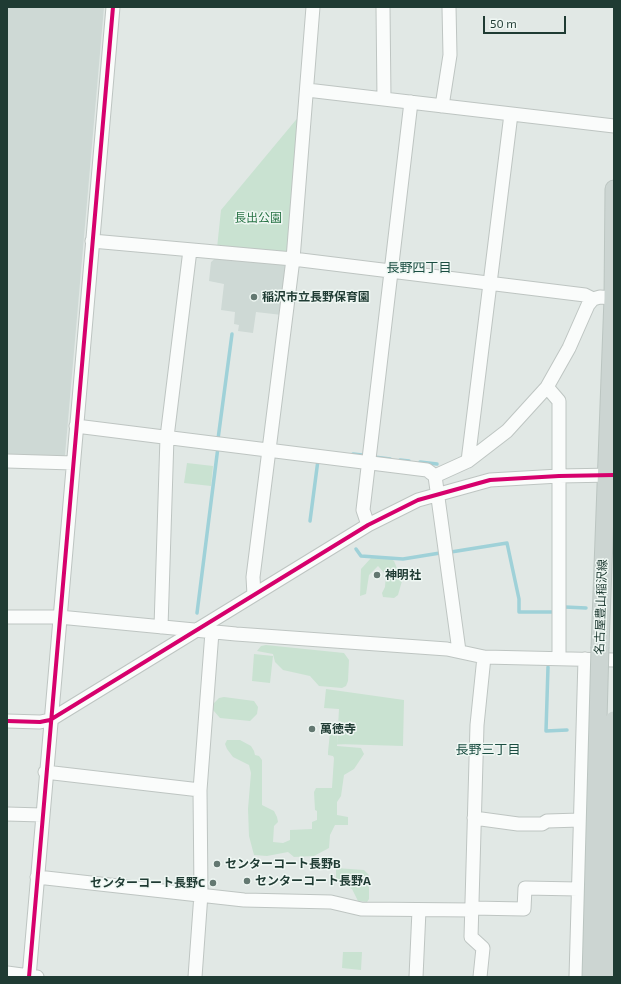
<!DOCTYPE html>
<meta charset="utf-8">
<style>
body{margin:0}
#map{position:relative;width:621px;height:984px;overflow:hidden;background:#e1e8e5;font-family:"Exo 2",sans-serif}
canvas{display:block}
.frame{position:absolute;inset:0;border:8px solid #1f3b33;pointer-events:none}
.scale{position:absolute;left:483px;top:16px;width:83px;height:18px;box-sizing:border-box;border:2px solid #1f3b33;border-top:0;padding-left:5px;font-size:12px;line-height:14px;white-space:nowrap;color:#1f3b33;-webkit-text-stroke:3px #eff7f3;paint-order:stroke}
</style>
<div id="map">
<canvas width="621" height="984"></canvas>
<div class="frame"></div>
<div class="scale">50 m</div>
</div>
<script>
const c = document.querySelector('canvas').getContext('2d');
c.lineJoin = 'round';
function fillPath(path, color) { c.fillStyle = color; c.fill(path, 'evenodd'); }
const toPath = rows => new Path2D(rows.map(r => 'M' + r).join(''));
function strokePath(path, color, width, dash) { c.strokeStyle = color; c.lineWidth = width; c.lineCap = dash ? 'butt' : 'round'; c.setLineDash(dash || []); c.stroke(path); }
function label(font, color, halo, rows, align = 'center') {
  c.font = font + ' "Exo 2","Noto Sans JP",sans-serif'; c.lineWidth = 3; c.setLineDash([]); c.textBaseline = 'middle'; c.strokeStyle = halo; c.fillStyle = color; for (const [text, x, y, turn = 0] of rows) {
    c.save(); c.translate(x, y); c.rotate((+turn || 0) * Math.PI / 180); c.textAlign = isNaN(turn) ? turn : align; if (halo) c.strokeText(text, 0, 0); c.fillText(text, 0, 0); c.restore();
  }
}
fillPath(toPath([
 [7,7,104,7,65,455,62,458,7,457],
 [217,257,284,263,288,268,282,315,256,312,253,333,238,331,239,325,234,324,235,312,221,310,224,284,209,281,211,262]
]), '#ced9d5');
fillPath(toPath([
 [300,115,289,249,284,254,217,248,221,210],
 [187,463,213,466,211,486,184,483],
 [371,558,391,559,394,561,402,581,398,595,394,598,383,597,382,593,385,587,386,575,378,566,369,575,366,594,360,596,361,569],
 [266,645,344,653,349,660,348,681,346,686,342,688,319,686,310,676,283,670,275,662,273,654,257,651,261,646],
 [254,654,273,656,270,683,252,681],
 [326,689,404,700,403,746,337,744,339,709,324,708],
 [224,697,254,701,258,707,257,714,250,721,220,718,213,710,214,703,219,698],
 [334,722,337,727,337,746,361,748,364,754,354,769,344,775,341,796,337,802,337,815,348,817,348,825,335,825,330,835,329,848,314,856,294,857,288,852,267,856,254,855,249,836,248,809,251,773,249,765,233,757,227,749,225,744,227,740,240,740,251,746,254,751,255,755,259,756,262,760,262,805,274,811,277,817,278,822,274,826,273,842,283,843,290,840,290,830,312,829,312,822,317,820,317,811,315,810,314,792,316,788,332,788,334,758,333,756,328,755,328,752,331,723],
 [336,868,364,870,369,875,369,899,367,902,358,901,352,889,336,881],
 [343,952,362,952,361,970,342,968]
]), '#c9e2d1');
strokePath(toPath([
 [218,439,232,334],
 [353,454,362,455],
 [374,457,390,459],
 [400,460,409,461],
 [420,462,437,464],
 [310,521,318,460],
 [356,549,361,556,403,559,440,553],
 [451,552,507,543,519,599,519,612,554,612],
 [565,607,586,608],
 [197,613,218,447],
 [548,667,546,731,567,730]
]), '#9fd1d8', 3.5);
const minor = toPath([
 [383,7,384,99],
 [307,90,614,126],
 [442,106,450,55,449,7],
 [92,241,293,259,585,295,593,299],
 [547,387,559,401,559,658],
 [76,426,427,470,435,476],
 [7,461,73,463],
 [468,461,511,114],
 [368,525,363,510,411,102],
 [254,595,253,577,293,259,313,7],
 [7,617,59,617,236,634,447,649,484,657,614,660],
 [161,627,167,437,190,250],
 [459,651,435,476,468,461,507,431,547,387,569,348,588,305,593,299,600,297,613,298],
 [7,721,40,722,50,720,368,525,418,500,490,480,559,476,614,475],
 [45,772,200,790],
 [7,814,42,815],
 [474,818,518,824,542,824,547,821,580,820],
 [37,877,244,900,331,902,361,909,472,910],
 [472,908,524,909,525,888,578,889],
 [7,973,37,977],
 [29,977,113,7],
 [195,977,201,894,200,790,212,632],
 [416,977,419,910],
 [480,977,483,948,471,937,477,725,484,657],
 [576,977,585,659]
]);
const major = toPath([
 [600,647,613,298,614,189]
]);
strokePath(minor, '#bec5c2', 15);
strokePath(major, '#bbc5c1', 19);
strokePath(minor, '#fafcfb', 13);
strokePath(major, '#ccd5d2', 17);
const majorBridge = toPath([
 [591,977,600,647],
 [606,977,614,720]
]);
strokePath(majorBridge, '#bbc5c1', 19, []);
strokePath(majorBridge, '#ccd5d2', 17);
strokePath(toPath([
 [7,721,40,722,50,720,368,525,418,500,490,480,559,476,614,475],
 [29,977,113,7]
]), '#d6006c', 4);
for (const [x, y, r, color] of [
 [254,297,4,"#637871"],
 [377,575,4,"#637871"],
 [312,729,4,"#637871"],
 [217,864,4,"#637871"],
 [247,881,4,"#637871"],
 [213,883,4,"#637871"]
]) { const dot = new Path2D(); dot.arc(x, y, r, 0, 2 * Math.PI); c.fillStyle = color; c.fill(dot); strokePath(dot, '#eff7f3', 1.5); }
label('12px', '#287345', '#eff7f3', [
 ["長出公園",258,218]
]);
label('bold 12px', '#1f3b33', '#eff7f3', [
 ["稲沢市立長野保育園",262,297],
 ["神明社",385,575],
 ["萬徳寺",320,729],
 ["センターコート長野B",225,864],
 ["センターコート長野A",255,881],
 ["センターコート長野C",205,883,"right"]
], 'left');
label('12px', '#1f3b33', '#eff7f3', [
 ["名古屋豊山稲沢線",601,607,-88]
]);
label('13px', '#1a4d41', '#eff7f3', [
 ["長野四丁目",419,268],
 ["長野三丁目",488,750]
]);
</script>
